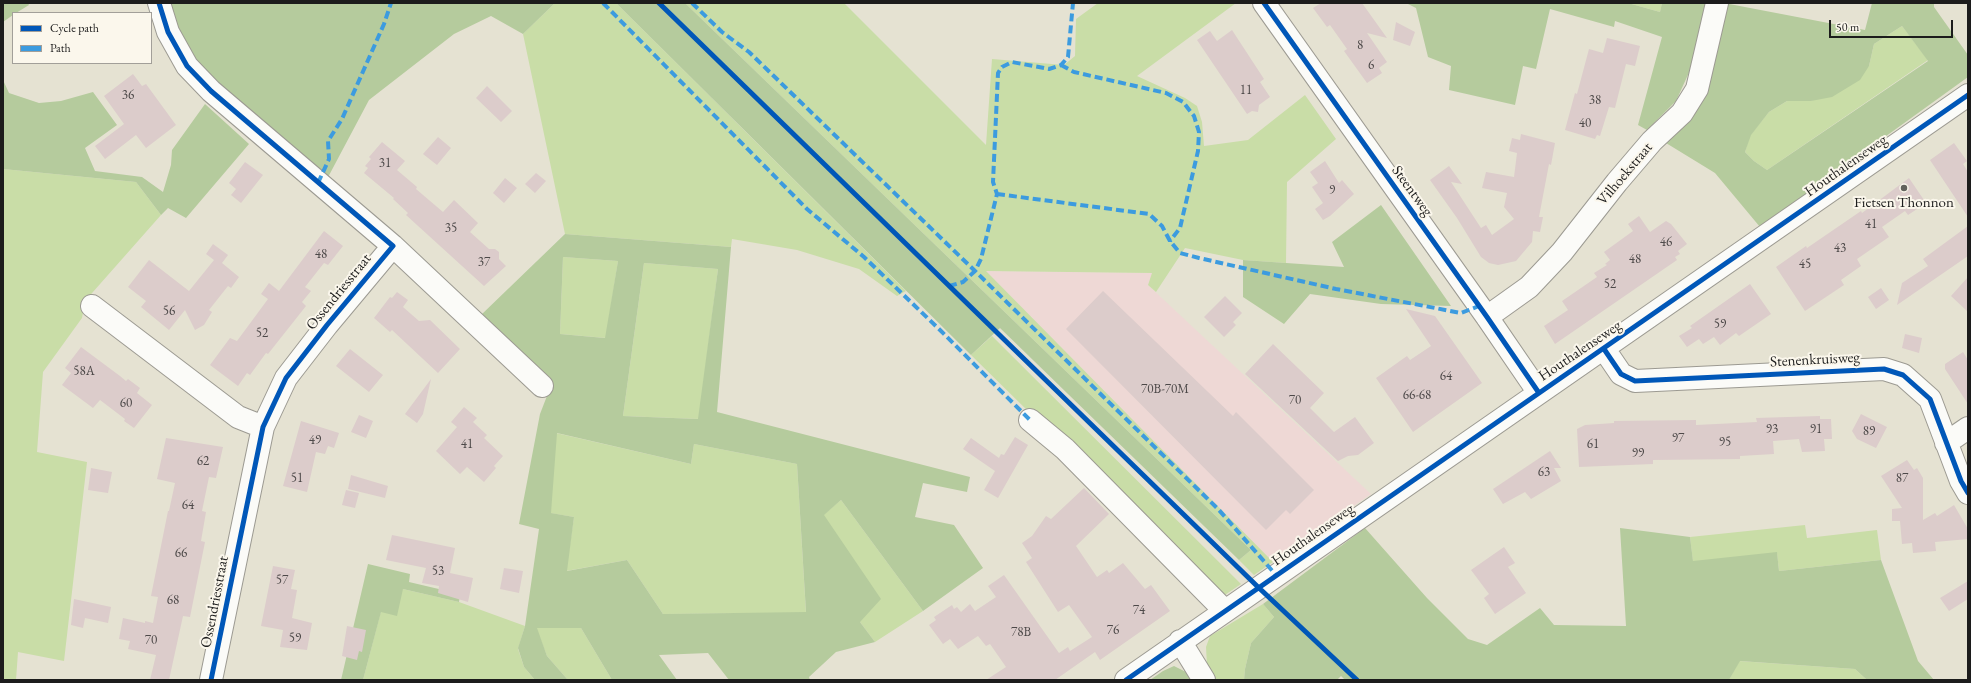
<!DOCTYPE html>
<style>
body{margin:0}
#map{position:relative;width:1971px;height:683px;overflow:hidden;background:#e5e2d2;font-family:"EB Garamond",serif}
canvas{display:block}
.frame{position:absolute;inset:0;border:4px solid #1c1c1c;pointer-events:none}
.legend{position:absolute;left:12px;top:12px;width:140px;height:52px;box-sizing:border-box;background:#fbf7ec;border:1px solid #a29f99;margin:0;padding:5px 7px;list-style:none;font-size:12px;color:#1c1c1c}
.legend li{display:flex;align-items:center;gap:8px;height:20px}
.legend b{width:20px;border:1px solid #a29f99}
.scale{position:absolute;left:1829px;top:20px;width:124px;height:18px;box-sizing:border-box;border:2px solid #1c1c1c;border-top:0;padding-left:5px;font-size:12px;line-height:14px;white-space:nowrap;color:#1c1c1c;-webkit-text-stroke:3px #fbf7ec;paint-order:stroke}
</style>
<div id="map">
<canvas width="1971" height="683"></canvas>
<div class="frame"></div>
<ul class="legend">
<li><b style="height:5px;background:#0057b8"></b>Cycle path</li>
<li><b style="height:5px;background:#3c9bdf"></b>Path</li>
</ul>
<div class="scale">50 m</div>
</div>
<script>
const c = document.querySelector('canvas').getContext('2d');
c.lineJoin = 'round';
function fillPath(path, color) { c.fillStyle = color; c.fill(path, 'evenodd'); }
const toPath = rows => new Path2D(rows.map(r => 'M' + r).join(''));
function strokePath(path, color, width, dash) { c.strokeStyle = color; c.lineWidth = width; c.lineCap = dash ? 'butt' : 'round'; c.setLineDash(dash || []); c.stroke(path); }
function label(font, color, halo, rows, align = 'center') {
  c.font = font + ' "EB Garamond",serif'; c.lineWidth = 4; c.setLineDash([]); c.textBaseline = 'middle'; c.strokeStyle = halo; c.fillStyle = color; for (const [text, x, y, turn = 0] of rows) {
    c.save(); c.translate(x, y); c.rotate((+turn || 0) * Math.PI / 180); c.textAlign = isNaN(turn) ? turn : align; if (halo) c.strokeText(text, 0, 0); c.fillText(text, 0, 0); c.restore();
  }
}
fillPath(toPath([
 [986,271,1153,273,1148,285,1371,494,1273,562]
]), '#eed8d5');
fillPath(toPath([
 [555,3,616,3,906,291,897,296,859,269,797,250,732,239,731,247,565,234,523,34],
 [685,3,844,3,986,145,992,59,1064,65,1075,56,1076,19,1098,3,1236,3,1137,76,1185,98,1197,106,1202,122,1204,146,1248,140,1305,95,1336,139,1287,182,1286,263,1243,260,1185,248,1156,292,1148,285,1152,273,986,271,1273,562,1254,575,1239,560,1251,550],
 [1628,3,1662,3,1660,12],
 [1902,26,1928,60,1767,170,1754,161,1745,152,1750,135,1769,112,1787,101,1811,101,1869,66,1874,44],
 [3,169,136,182,161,215,85,301,82,318,43,372,37,452,87,462,64,661,18,652,16,680,3,680],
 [563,257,618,261,606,338,560,334],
 [644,263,718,269,699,419,623,416],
 [992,336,1241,584,1219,599,971,355],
 [556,433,691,464,694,444,797,464,806,613,663,614,627,560,566,571,574,517,550,513],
 [841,500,923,611,875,642,860,622,823,515],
 [1805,525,1807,538,1877,530,1881,560,1779,571,1777,553,1693,562,1690,537],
 [403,589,459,602,525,626,518,649,524,667,535,680,363,680,381,611],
 [1263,604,1274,617,1251,643,1245,669,1244,680,1215,680,1207,665,1206,647,1210,636],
 [536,628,581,628,612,680,568,680,547,656],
 [1739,661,1855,669,1867,680,1729,680]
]), '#c9dda7');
fillPath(toPath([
 [3,3,28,3,29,5,16,13,13,13,13,15,3,22],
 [169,3,555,3,523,34,491,16,454,34,369,100,326,181,215,82,186,47],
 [616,3,685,3,1251,550,1239,560,1000,328,971,355],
 [1406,3,1628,3,1660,12,1662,3,1708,3,1692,66,1676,101,1647,130,1638,125,1662,37,1615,21,1614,27,1550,9,1536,69,1523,66,1515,105,1449,90,1451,66,1428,57,1416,8],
 [1724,3,1865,30,1872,3,1934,3,1934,7,1968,55,1968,77,1760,227,1715,173,1666,143],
 [1902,26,1928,61,1767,170,1754,161,1745,152,1751,135,1769,112,1787,101,1811,101,1832,97,1860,80,1869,66,1874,44],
 [3,80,9,93,39,103,61,101,93,92,117,125,85,148,95,171,142,177,163,192,171,165,172,150,205,104,249,144,186,218,168,208,161,215,136,182,3,169],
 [1381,205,1451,306,1381,304,1310,294,1284,324,1243,297,1243,260,1344,267,1332,242],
 [565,234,731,247,717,412,970,477,967,492,923,483,915,517,954,525,983,568,923,611,841,500,824,515,881,599,860,622,875,642,836,652,809,677,810,680,777,679,729,680,708,653,659,655,677,680,612,680,581,628,537,628,547,656,568,680,535,680,524,667,518,648,525,626,539,529,519,524,540,414,552,383,481,315],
 [563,257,618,261,605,338,560,334],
 [644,263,718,269,698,419,623,416],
 [557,433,691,464,694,444,797,464,806,612,663,614,627,560,567,571,574,517,551,513],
 [1365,528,1427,598,1468,639,1487,645,1540,608,1554,625,1626,626,1620,528,1690,537,1693,561,1777,552,1779,571,1881,560,1918,661,1934,680,1867,680,1855,669,1740,661,1729,680,1345,680,1341,676,1337,680,1244,680,1245,669,1251,643,1274,617,1263,604],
 [368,564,410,574,409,582,460,594,459,602,403,589,397,616,381,612,363,680,341,680],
 [1174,666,1186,672,1192,680,1150,680,1163,671]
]), '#b5cb9d');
fillPath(toPath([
 [1321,3,1362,3,1387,38,1367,33,1387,62,1379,68,1382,73,1367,83,1344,51,1347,49,1330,25,1327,27,1313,8],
 [1396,22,1415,32,1410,46,1393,40],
 [1232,30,1264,79,1260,82,1270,97,1259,105,1258,112,1252,111,1247,114,1197,40,1210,31,1217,41],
 [1607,38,1640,46,1635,66,1626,64,1615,108,1609,107,1600,136,1597,135,1595,139,1565,130,1575,93,1577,94,1589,49,1603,53],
 [133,74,142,86,146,84,176,125,146,148,136,135,105,159,95,146,124,124,104,96],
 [487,86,512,111,501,122,476,98],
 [1521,134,1555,143,1551,165,1549,164,1539,217,1543,217,1540,232,1533,231,1532,242,1516,261,1498,265,1489,263,1481,257,1457,218,1430,180,1449,166,1462,184,1451,182,1481,228,1486,225,1492,235,1514,219,1504,207,1507,193,1482,188,1486,172,1514,177,1517,153,1509,151,1512,138,1520,140],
 [438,137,451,148,437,165,423,154],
 [382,142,405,161,397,170,417,187,416,189,443,212,454,200,478,223,470,232,489,249,495,249,499,252,499,259,506,266,484,286,406,215,408,213,393,199,394,198,364,173,368,168,365,166,371,159,369,157],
 [1954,143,1967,161,1963,164,1968,172,1968,217,1930,160],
 [1325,161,1339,183,1342,180,1354,194,1330,216,1323,220,1315,209,1323,203,1312,187,1318,183,1310,172],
 [245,162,263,175,241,203,231,195,236,189,229,183],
 [536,173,546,181,535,193,525,184],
 [505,178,517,188,504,203,493,193],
 [1909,178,1926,203,1908,215,1905,211,1882,227,1889,237,1857,259,1861,266,1841,280,1844,285,1805,311,1776,267,1806,246,1807,248,1861,211,1862,213],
 [1639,216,1650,232,1666,221,1671,224,1687,244,1678,251,1680,254,1675,257,1677,260,1555,344,1544,326,1568,310,1562,301,1597,277,1594,273,1607,265,1605,264,1610,260,1604,252,1633,231,1628,224],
 [1968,226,1968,256,1897,305,1902,283,1928,266,1923,259],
 [324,231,343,246,328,265,324,263,305,287,311,291,302,302,306,306,268,354,266,353,250,375,247,373,238,386,210,365,230,338,237,341,268,299,261,294,269,283,279,291],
 [213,244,228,255,222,263,239,277,231,288,228,286,209,310,212,312,204,325,195,330,185,310,169,330,141,307,146,301,128,287,149,260,189,291,214,260,206,254],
 [1968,277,1968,312,1951,296],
 [1750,284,1771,314,1739,336,1736,333,1720,345,1714,337,1703,344,1699,339,1687,347,1679,336,1692,328,1690,326],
 [1881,288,1889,300,1876,309,1868,297],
 [1103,291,1233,416,1236,412,1314,490,1290,514,1286,510,1266,530,1066,329],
 [397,292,408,300,403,307,419,321,430,320,460,349,438,373,392,330,390,332,374,318,390,297,392,298],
 [1225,296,1242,313,1233,322,1236,325,1224,337,1204,317],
 [1406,309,1435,316,1482,383,1413,432,1376,378,1407,356,1410,360,1431,346],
 [1905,334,1922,338,1919,353,1902,348],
 [1273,344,1324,393,1310,408,1334,432,1355,417,1374,443,1358,455,1348,456,1338,461,1245,374],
 [81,347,120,376,126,381,128,379,140,388,137,393,152,405,134,428,124,421,125,419,100,400,93,408,62,385,71,373,65,368],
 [350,349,383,375,369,392,336,366],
 [1963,352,1968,360,1968,404,1945,369,1945,364],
 [431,379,423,414,417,423,405,414],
 [464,407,477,418,473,422,487,435,484,438,503,456,494,466,496,468,484,482,467,467,460,474,436,451,457,427,451,422],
 [1861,414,1887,427,1876,448,1857,439,1852,431],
 [359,415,373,421,366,438,351,432],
 [1820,416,1820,419,1831,419,1832,439,1824,439,1825,451,1802,452,1799,439,1773,441,1774,454,1740,456,1740,459,1653,460,1653,464,1579,467,1577,429,1585,425,1614,423,1614,421,1696,420,1696,425,1757,422,1756,418],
 [301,421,339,433,334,448,328,446,325,454,316,452,307,492,283,486],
 [1015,437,1028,445,998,498,984,490,995,471,963,449,971,438,999,458,1001,454,1004,455],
 [166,438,223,447,216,478,209,477,202,511,206,512,201,541,205,542,190,617,183,616,169,680,150,680,156,655,128,649,130,641,119,639,123,618,145,623,145,621,153,623,158,597,151,596,168,511,169,511,175,483,157,479],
 [1550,451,1561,468,1554,468,1561,481,1531,499,1525,492,1503,504,1493,489],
 [1907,460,1914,470,1917,468,1923,478,1923,520,1935,513,1937,516,1954,505,1968,529,1968,539,1935,542,1936,551,1913,553,1912,543,1902,544,1900,521,1892,521,1892,509,1902,508,1881,476],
 [91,468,112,472,108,493,88,490],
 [351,475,388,486,385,498,348,489],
 [1084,488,1109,514,1076,546,1097,577,1107,570,1109,573,1123,563,1145,589,1151,585,1170,611,1100,660,1095,652,1055,680,986,680,1006,667,990,644,986,646,978,636,958,649,950,639,943,644,929,625,936,620,934,617,952,605,954,609,957,607,961,612,970,604,975,611,996,597,988,586,1004,575,1059,653,1068,647,1070,651,1092,637,1069,605,1058,612,1026,562,1032,558,1022,543,1032,536,1046,516,1051,519],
 [346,490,359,493,355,508,342,505],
 [392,535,455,548,450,573,473,578,468,602,438,593,439,586,422,583,426,568,386,560],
 [1504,547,1515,563,1508,567,1526,593,1495,614,1484,598,1489,594,1471,570],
 [273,566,295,570,291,589,297,590,292,618,312,623,307,650,280,647,283,630,261,626],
 [504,568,523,571,519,593,500,589],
 [1968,581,1968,599,1949,611,1940,598],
 [74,599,111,607,108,623,85,618,83,628,71,625],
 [347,626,366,630,362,652,359,651,357,660,342,656]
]), '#dccccb');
const minor = toPath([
 [159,3,168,32,187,66,211,91,393,246,542,386],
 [1264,3,1487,317,1539,393],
 [92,306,238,417,263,427],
 [1487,317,1529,287,1562,252,1617,182,1652,141,1682,113,1697,89,1717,3],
 [1604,349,1621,374,1635,381,1884,369,1903,375,1930,399,1961,481,1968,493],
 [1030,420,1065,449,1225,611],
 [1946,443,1968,428],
 [1180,641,1204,680],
 [211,680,263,427,286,378,327,325,393,246],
 [1126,680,1968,95]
]);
strokePath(minor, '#9c9a92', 24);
strokePath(minor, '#fbfbf8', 22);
strokePath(toPath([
 [603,3,807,209,864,257,940,330,1030,420],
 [692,3,722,32,749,52,975,271,1219,510,1276,575],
 [1061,65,1074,72,1166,93,1183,102,1194,116,1199,132,1198,151,1180,228,1170,241],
 [318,183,329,159,328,141,342,119,384,24,391,3],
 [997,194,1149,214,1162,226,1170,241,1180,253,1199,258,1336,289,1461,313,1479,306],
 [949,286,963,282,975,271,981,259,997,194,993,182,998,73,1002,67,1012,62,1049,69,1061,65,1068,57,1073,3]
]), '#3c9bdf', 4, [8, 4]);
strokePath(toPath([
 [159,3,168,32,187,66,211,91,393,246,327,325,286,378,263,427,211,680],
 [659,3,1258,587,1357,680],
 [1264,3,1487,317,1539,393],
 [1604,349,1621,374,1635,381,1884,369,1903,375,1930,399,1961,481,1968,493],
 [1126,680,1968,95]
]), '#0057b8', 5);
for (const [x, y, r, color] of [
 [1904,188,4,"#62615c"]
]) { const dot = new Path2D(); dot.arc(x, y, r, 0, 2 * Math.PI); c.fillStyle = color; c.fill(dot); strokePath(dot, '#fbf7ec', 1.5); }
label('13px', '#4c4848', null, [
 ["8",1360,45],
 ["6",1371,65],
 ["11",1246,90],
 ["36",128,95],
 ["38",1595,100],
 ["40",1585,123],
 ["31",385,163],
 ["9",1332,190],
 ["41",1871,224],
 ["35",451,228],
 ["46",1666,242],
 ["43",1840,248],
 ["48",321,254],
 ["48",1635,259],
 ["37",484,262],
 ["45",1805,264],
 ["52",1610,284],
 ["56",169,311],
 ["59",1720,324],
 ["52",262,333],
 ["58A",84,371],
 ["64",1446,376],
 ["70B-70M",1165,389],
 ["66-68",1417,395],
 ["70",1295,400],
 ["60",126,403],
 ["93",1772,429],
 ["91",1816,429],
 ["89",1869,431],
 ["97",1678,438],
 ["49",315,440],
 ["95",1725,442],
 ["41",467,444],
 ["61",1593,444],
 ["99",1638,453],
 ["62",203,461],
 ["63",1544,472],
 ["51",297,478],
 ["87",1902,478],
 ["64",188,505],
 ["66",181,553],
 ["53",438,571],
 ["57",282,580],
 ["68",173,600],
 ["74",1139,610],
 ["76",1113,630],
 ["78B",1021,632],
 ["59",295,638],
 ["70",151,640]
]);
label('15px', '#1c1c1c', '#fbf7ec', [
 ["Houthalenseweg",1846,166,-35],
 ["Vilhoekstraat",1625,174,-50],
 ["Steentweg",1412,191,54],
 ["Ossendriesstraat",339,292,-51],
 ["Houthalenseweg",1580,351,-34],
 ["Stenenkruisweg",1815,360,-3],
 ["Houthalenseweg",1313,535,-35],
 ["Ossendriesstraat",215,602,-79]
]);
label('15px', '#1c1c1c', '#fbf7ec', [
 ["Fietsen Thonnon",1904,203]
]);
</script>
